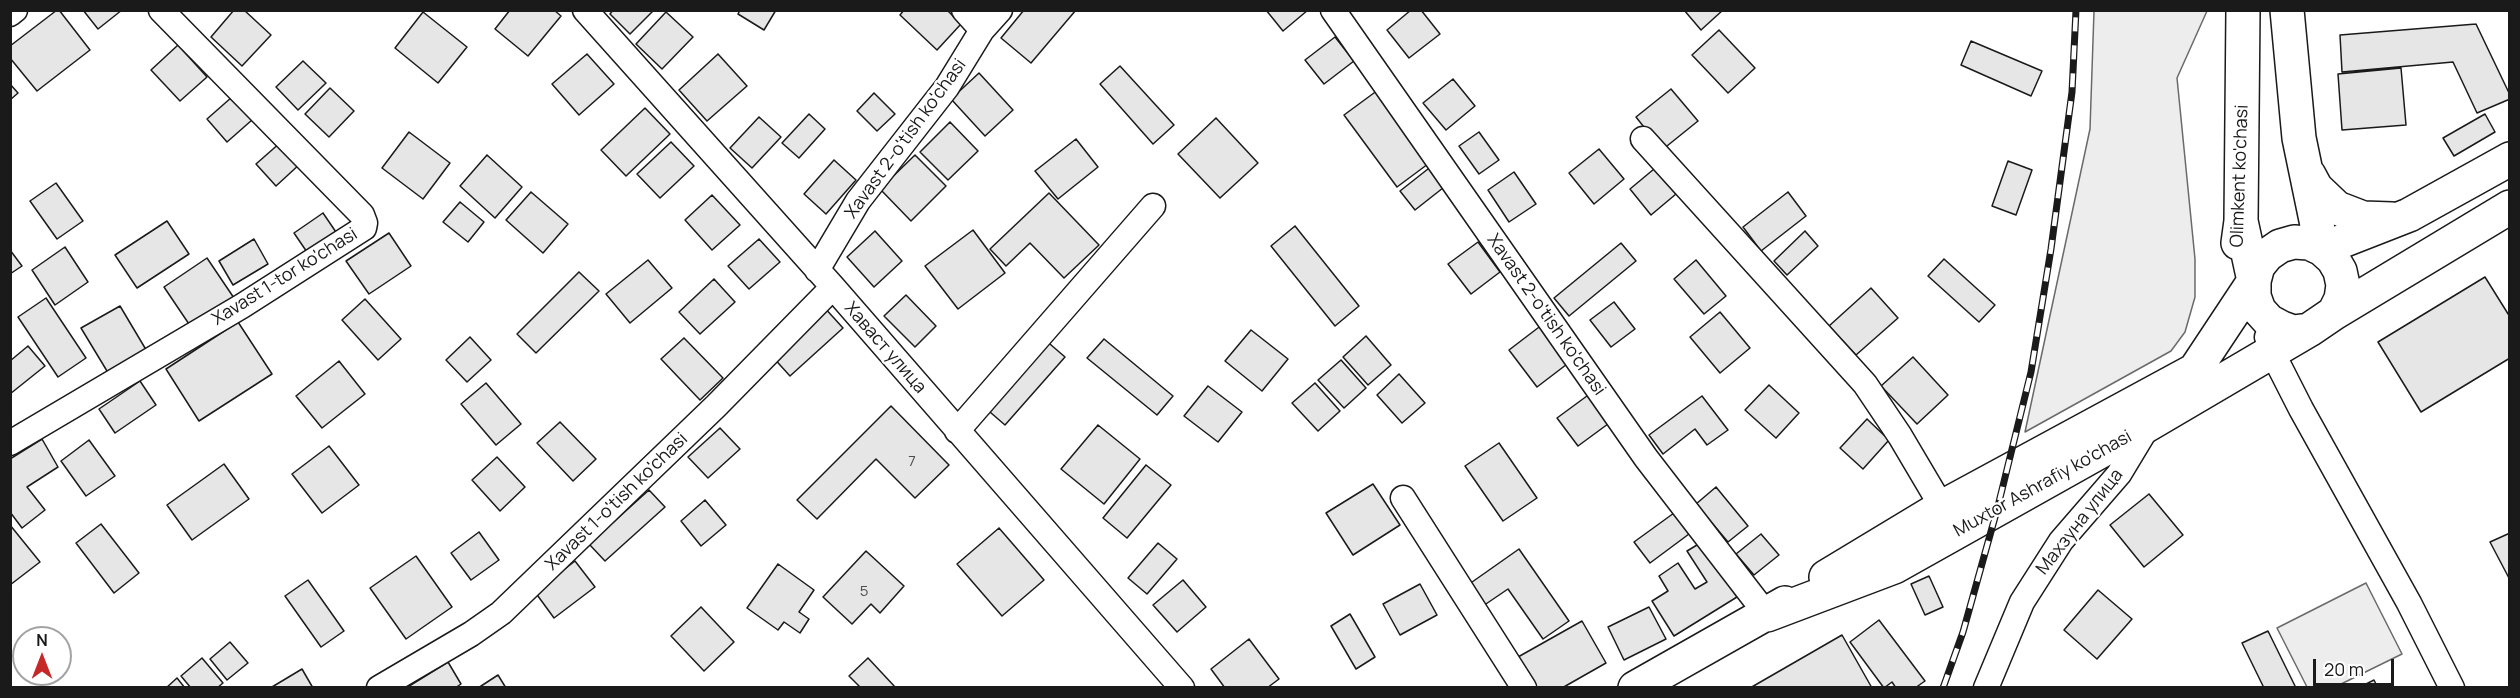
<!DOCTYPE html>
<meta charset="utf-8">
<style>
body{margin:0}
#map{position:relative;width:2520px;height:698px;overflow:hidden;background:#fff;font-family:Manrope,sans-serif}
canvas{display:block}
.frame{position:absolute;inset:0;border:12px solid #1a1a1a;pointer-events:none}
.north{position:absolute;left:12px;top:626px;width:60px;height:60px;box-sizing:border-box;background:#fff;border:2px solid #a3a3a3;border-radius:50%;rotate:0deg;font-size:16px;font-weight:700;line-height:24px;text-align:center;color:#1a1a1a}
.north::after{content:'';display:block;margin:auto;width:21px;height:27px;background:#c62828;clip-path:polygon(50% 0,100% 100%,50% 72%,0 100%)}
.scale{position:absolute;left:2313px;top:659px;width:81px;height:27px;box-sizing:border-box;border:3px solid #1a1a1a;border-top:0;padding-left:8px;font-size:18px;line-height:21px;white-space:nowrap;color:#1a1a1a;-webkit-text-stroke:4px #fff;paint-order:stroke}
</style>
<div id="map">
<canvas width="2520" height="698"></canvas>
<div class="frame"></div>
<div class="north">N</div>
<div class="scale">20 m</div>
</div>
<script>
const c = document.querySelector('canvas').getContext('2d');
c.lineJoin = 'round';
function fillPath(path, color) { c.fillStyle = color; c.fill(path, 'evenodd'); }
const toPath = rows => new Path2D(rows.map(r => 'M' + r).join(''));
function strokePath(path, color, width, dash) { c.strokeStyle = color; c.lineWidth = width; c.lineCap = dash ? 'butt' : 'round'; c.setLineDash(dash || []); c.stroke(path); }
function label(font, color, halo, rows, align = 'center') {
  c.font = font + ' Manrope,sans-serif'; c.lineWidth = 4.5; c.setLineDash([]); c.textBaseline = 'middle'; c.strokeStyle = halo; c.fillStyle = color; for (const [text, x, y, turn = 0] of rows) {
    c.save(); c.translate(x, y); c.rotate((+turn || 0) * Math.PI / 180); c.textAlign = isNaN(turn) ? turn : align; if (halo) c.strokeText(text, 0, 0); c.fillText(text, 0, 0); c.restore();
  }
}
const built = toPath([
 [2094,11,2207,11,2177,78,2195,259,2195,297,2185,332,2171,351,2025,432,2090,129,2094,11],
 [2366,583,2402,654,2335,687,2307,687,2277,628,2366,583]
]);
fillPath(built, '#ededed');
strokePath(built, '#6a6a6a', 1.5);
const building = toPath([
 [57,10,59,10,90,50,37,91,10,58,10,46,57,10],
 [83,10,122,10,98,29,83,10],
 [234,10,244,10,271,35,242,66,211,37,234,10],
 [510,10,554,10,561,16,528,56,495,29,510,10],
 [613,10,654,10,630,34,610,14,613,10],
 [740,10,776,10,764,30,738,14,740,10],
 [904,10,947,10,961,24,937,50,900,15,904,10],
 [1024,10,1076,10,1031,63,1001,38,1024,10],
 [1266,10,1308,10,1283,31,1266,10],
 [1411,10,1421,10,1440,34,1409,58,1387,30,1411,10],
 [1684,10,1723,10,1701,30,1684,10],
 [423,12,467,47,438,83,395,48,423,12],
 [666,12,693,37,662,69,636,44,666,12],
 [2476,24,2510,95,2510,99,2477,113,2453,62,2342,72,2340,35,2476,24],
 [1719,30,1755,68,1728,93,1692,55,1719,30],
 [1335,37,1354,61,1324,84,1305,60,1335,37],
 [1971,41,2042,71,2031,96,1961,65,1971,41],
 [178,45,207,77,180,101,151,70,178,45],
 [587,54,614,84,579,115,552,84,587,54],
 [718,54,747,86,707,121,679,90,718,54],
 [303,61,326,83,298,110,276,87,303,61],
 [1120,66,1174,125,1153,144,1100,84,1120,66],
 [2401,68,2406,125,2342,130,2338,74,2401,68],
 [979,73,1013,110,985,136,951,99,979,73],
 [1453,79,1475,106,1446,130,1423,103,1453,79],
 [10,84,18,93,10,100,10,84],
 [330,88,354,111,329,137,305,114,330,88],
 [1671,89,1698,121,1662,150,1636,117,1671,89],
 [1378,90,1432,161,1397,187,1344,115,1378,90],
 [874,93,895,114,877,131,857,111,874,93],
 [232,97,252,120,227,142,207,119,232,97],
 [645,108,670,134,626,176,601,150,645,108],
 [809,114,825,129,799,158,782,143,809,114],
 [2485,114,2495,132,2454,156,2443,138,2485,114],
 [759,117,781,137,752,168,730,148,759,117],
 [1216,118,1258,163,1220,198,1178,154,1216,118],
 [950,122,978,151,948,180,920,152,950,122],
 [409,132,450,163,423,199,382,168,409,132],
 [1479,132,1499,160,1479,174,1459,146,1479,132],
 [1076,139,1098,167,1058,199,1035,171,1076,139],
 [281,142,301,163,276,186,256,164,281,142],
 [671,142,694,166,660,198,637,174,671,142],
 [1599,149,1624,179,1594,204,1569,173,1599,149],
 [487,155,522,187,495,218,460,186,487,155],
 [915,155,946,186,911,221,880,189,915,155],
 [834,160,856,180,826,214,804,194,834,160],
 [2008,161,2032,170,2016,215,1992,206,2008,161],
 [1433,165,1448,184,1415,210,1400,191,1433,165],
 [1654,169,1676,194,1651,215,1630,189,1654,169],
 [1514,172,1536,204,1509,222,1488,190,1514,172],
 [56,183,83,221,57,239,30,201,56,183],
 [531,192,568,224,543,253,506,220,531,192],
 [1788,192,1806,216,1761,251,1743,227,1788,192],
 [1049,193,1099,245,1064,278,1030,243,1006,266,990,249,1049,193],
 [712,195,740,225,712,250,685,220,712,195],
 [460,202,484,222,468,242,443,222,460,202],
 [323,213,338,235,309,255,294,233,323,213],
 [167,221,189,254,137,288,115,255,167,221],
 [1295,226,1359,306,1335,326,1271,246,1295,226],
 [973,230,1005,273,958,309,925,266,973,230],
 [875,231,902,261,874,287,847,257,875,231],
 [1805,231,1818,246,1787,275,1774,261,1805,231],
 [389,233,411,266,369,294,346,261,389,233],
 [254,239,268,264,233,285,219,261,254,239],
 [759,239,780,262,749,289,728,266,759,239],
 [1478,242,1500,272,1471,294,1448,264,1478,242],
 [1621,243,1636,261,1569,316,1554,298,1621,243],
 [65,247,88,282,55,305,32,270,65,247],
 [10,250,22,266,10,274,10,250],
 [207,258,236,301,193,330,164,287,207,258],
 [1944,259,1995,305,1979,322,1928,276,1944,259],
 [648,260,672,288,630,323,606,294,648,260],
 [1696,260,1726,296,1704,314,1674,279,1696,260],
 [579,272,599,291,536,353,517,334,579,272],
 [2485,277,2510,317,2510,358,2421,412,2378,342,2485,277],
 [714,279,735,302,700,334,679,312,714,279],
 [1871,288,1898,318,1856,355,1829,326,1871,288],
 [906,295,936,326,915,347,884,316,906,295],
 [46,298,86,358,58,377,18,317,46,298],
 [365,299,401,339,378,360,342,320,365,299],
 [1614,302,1635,329,1611,347,1590,320,1614,302],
 [120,306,148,353,110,376,81,328,120,306],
 [823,306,843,328,790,376,770,354,823,306],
 [1720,312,1750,348,1720,373,1690,337,1720,312],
 [1547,321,1575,358,1537,387,1509,350,1547,321],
 [238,322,272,374,199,421,166,369,238,322],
 [1251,330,1288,359,1262,391,1225,361,1251,330],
 [1366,336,1391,365,1368,385,1343,357,1366,336],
 [470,337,491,360,467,382,446,360,470,337],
 [684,338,723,378,700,400,661,359,684,338],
 [1043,338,1065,357,1005,425,983,406,1043,338],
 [1104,339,1173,396,1157,415,1087,358,1104,339],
 [28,346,45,366,10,394,10,361,28,346],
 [1913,357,1948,395,1917,424,1881,386,1913,357],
 [1341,360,1366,388,1344,408,1318,380,1341,360],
 [339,361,365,394,322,428,296,396,339,361],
 [1399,374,1425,403,1402,423,1377,395,1399,374],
 [140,381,156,405,115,433,99,409,140,381],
 [486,383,521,424,496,445,461,404,486,383],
 [1315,383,1340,411,1318,431,1292,403,1315,383],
 [1769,385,1799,413,1776,438,1745,410,1769,385],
 [1208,386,1242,412,1218,442,1184,416,1208,386],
 [1591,393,1612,421,1578,446,1557,418,1591,393],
 [1702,396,1728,430,1707,445,1695,429,1663,454,1649,435,1702,396],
 [891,406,949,465,915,498,876,459,817,519,797,500,891,406],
 [1867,419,1889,440,1863,469,1840,448,1867,419],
 [560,422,596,459,573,481,537,443,560,422],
 [1098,425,1140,459,1104,504,1061,469,1098,425],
 [720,428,740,449,708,478,688,457,720,428],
 [42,439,58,467,27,487,45,510,22,528,10,512,10,459,42,439],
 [89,440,115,476,86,496,61,461,89,440],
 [1499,443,1537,498,1503,521,1465,466,1499,443],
 [329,446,359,485,322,513,292,474,329,446],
 [497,457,525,487,500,511,472,480,497,457],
 [224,464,249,499,192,540,167,505,224,464],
 [1146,465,1171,485,1127,538,1103,518,1146,465],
 [1373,484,1400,525,1353,555,1326,513,1373,484],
 [1716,487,1748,526,1728,542,1696,504,1716,487],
 [649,490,665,507,605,561,589,544,649,490],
 [2149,494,2183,535,2144,567,2110,525,2149,494],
 [705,500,726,525,701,546,681,521,705,500],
 [1674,513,1689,534,1650,563,1634,542,1674,513],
 [101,524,139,573,114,593,76,543,101,524],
 [10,525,40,562,10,585,10,525],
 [999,528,1044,580,1002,616,957,564,999,528],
 [479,532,499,560,471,580,451,553,479,532],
 [2510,533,2510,580,2490,542,2510,533],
 [1761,534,1779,555,1754,575,1736,554,1761,534],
 [1702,542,1737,597,1674,636,1652,601,1668,591,1659,576,1678,563,1695,589,1707,582,1687,551,1702,542],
 [1158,543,1177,559,1147,594,1128,578,1158,543],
 [1519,549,1569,621,1543,639,1508,589,1480,608,1465,587,1519,549],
 [866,551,904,586,880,613,871,604,852,624,823,597,866,551],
 [416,556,452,607,406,639,370,588,416,556],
 [575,561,595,587,554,618,535,592,575,561],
 [778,564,814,590,799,612,809,619,800,633,784,622,778,630,747,608,778,564],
 [1929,576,1943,607,1925,615,1911,584,1929,576],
 [308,580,344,631,321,647,285,596,308,580],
 [1183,580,1206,607,1177,632,1153,605,1183,580],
 [1420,584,1437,615,1400,635,1383,604,1420,584],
 [2098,590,2132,619,2097,659,2064,630,2098,590],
 [701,607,734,642,704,671,671,636,701,607],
 [1649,607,1666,639,1624,660,1608,627,1649,607],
 [1350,614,1375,657,1356,669,1331,626,1350,614],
 [1879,620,1925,681,1915,688,1896,688,1892,682,1884,688,1850,642,1879,620],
 [1582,621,1606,663,1562,688,1535,688,1518,657,1582,621],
 [2268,631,2296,688,2264,688,2242,643,2268,631],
 [1842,635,1872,688,1750,688,1842,635],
 [1249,639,1279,679,1267,688,1225,688,1211,669,1249,639],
 [230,642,248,663,227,680,210,659,230,642],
 [202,658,223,683,217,688,191,688,181,676,202,658],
 [868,658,896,688,861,688,849,676,868,658],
 [448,662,461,684,455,688,406,688,448,662],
 [302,669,313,688,272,688,272,687,302,669],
 [498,675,506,688,478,688,498,675],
 [177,678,185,688,166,688,177,678],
 [2374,680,2378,688,2360,688,2360,687,2374,680]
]);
fillPath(building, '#e6e6e6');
strokePath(building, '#1a1a1a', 1.5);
const minor = toPath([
 [585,10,833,287,1182,688],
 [964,10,982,30],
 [1333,10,1646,458,1767,615],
 [10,14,15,10],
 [1643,139,1865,384,1900,436,1942,507],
 [817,270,858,201,947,87,982,30,1000,10],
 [2267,337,2272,352,2301,409,2409,603,2452,688],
 [957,431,1153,206],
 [10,443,242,306,364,228,365,223,362,215,161,10],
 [1403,498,1524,688],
 [379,688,471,634,501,613,716,406,833,287],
 [1986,688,2022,602,2061,541,2119,474,2148,426]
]);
const secondary = toPath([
 [2287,10,2299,138,2322,249,2409,215,2510,159],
 [2309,175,2316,188,2337,208,2363,218,2392,219],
 [2238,243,2241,221,2243,10],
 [2334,313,2510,207],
 [1826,577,1942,507,2195,370,2254,281,2241,221],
 [1767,615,1894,567,2149,424,2309,330,2334,313,2341,299,2343,285,2340,271,2333,259,2322,249,2309,243,2294,242,2280,246,2267,255,2258,266,2254,281,2254,296,2259,310,2269,321,2282,328,2293,332,2309,330],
 [1635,688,1785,603]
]);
strokePath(minor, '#1a1a1a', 27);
strokePath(secondary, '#1a1a1a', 36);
strokePath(minor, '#fff', 24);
strokePath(secondary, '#fff', 33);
const rail = toPath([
 [1943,688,1963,632,1997,510,2031,372,2051,249,2072,92,2076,10]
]);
strokePath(rail, '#1a1a1a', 7);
strokePath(rail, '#fff', 4.5, [14]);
label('15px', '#4d4d4d', null, [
 ["7",912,462],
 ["5",864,592]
]);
label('18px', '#1a1a1a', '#fff', [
 ["Xavast 2-o'tish ko'chasi",906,139,-54],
 ["Olimkent ko'chasi",2240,176,-88],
 ["Xavast 1-tor ko'chasi",285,277,-32],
 ["Xavast 2-o'tish ko'chasi",1546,315,55],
 ["Хаваст улица",885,348,49],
 ["Muxtor Ashrafiy ko'chasi",2043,484,-29],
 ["Xavast 1-o'tish ko'chasi",617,502,-44],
 ["Махзуна улица",2080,522,-52]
]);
</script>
